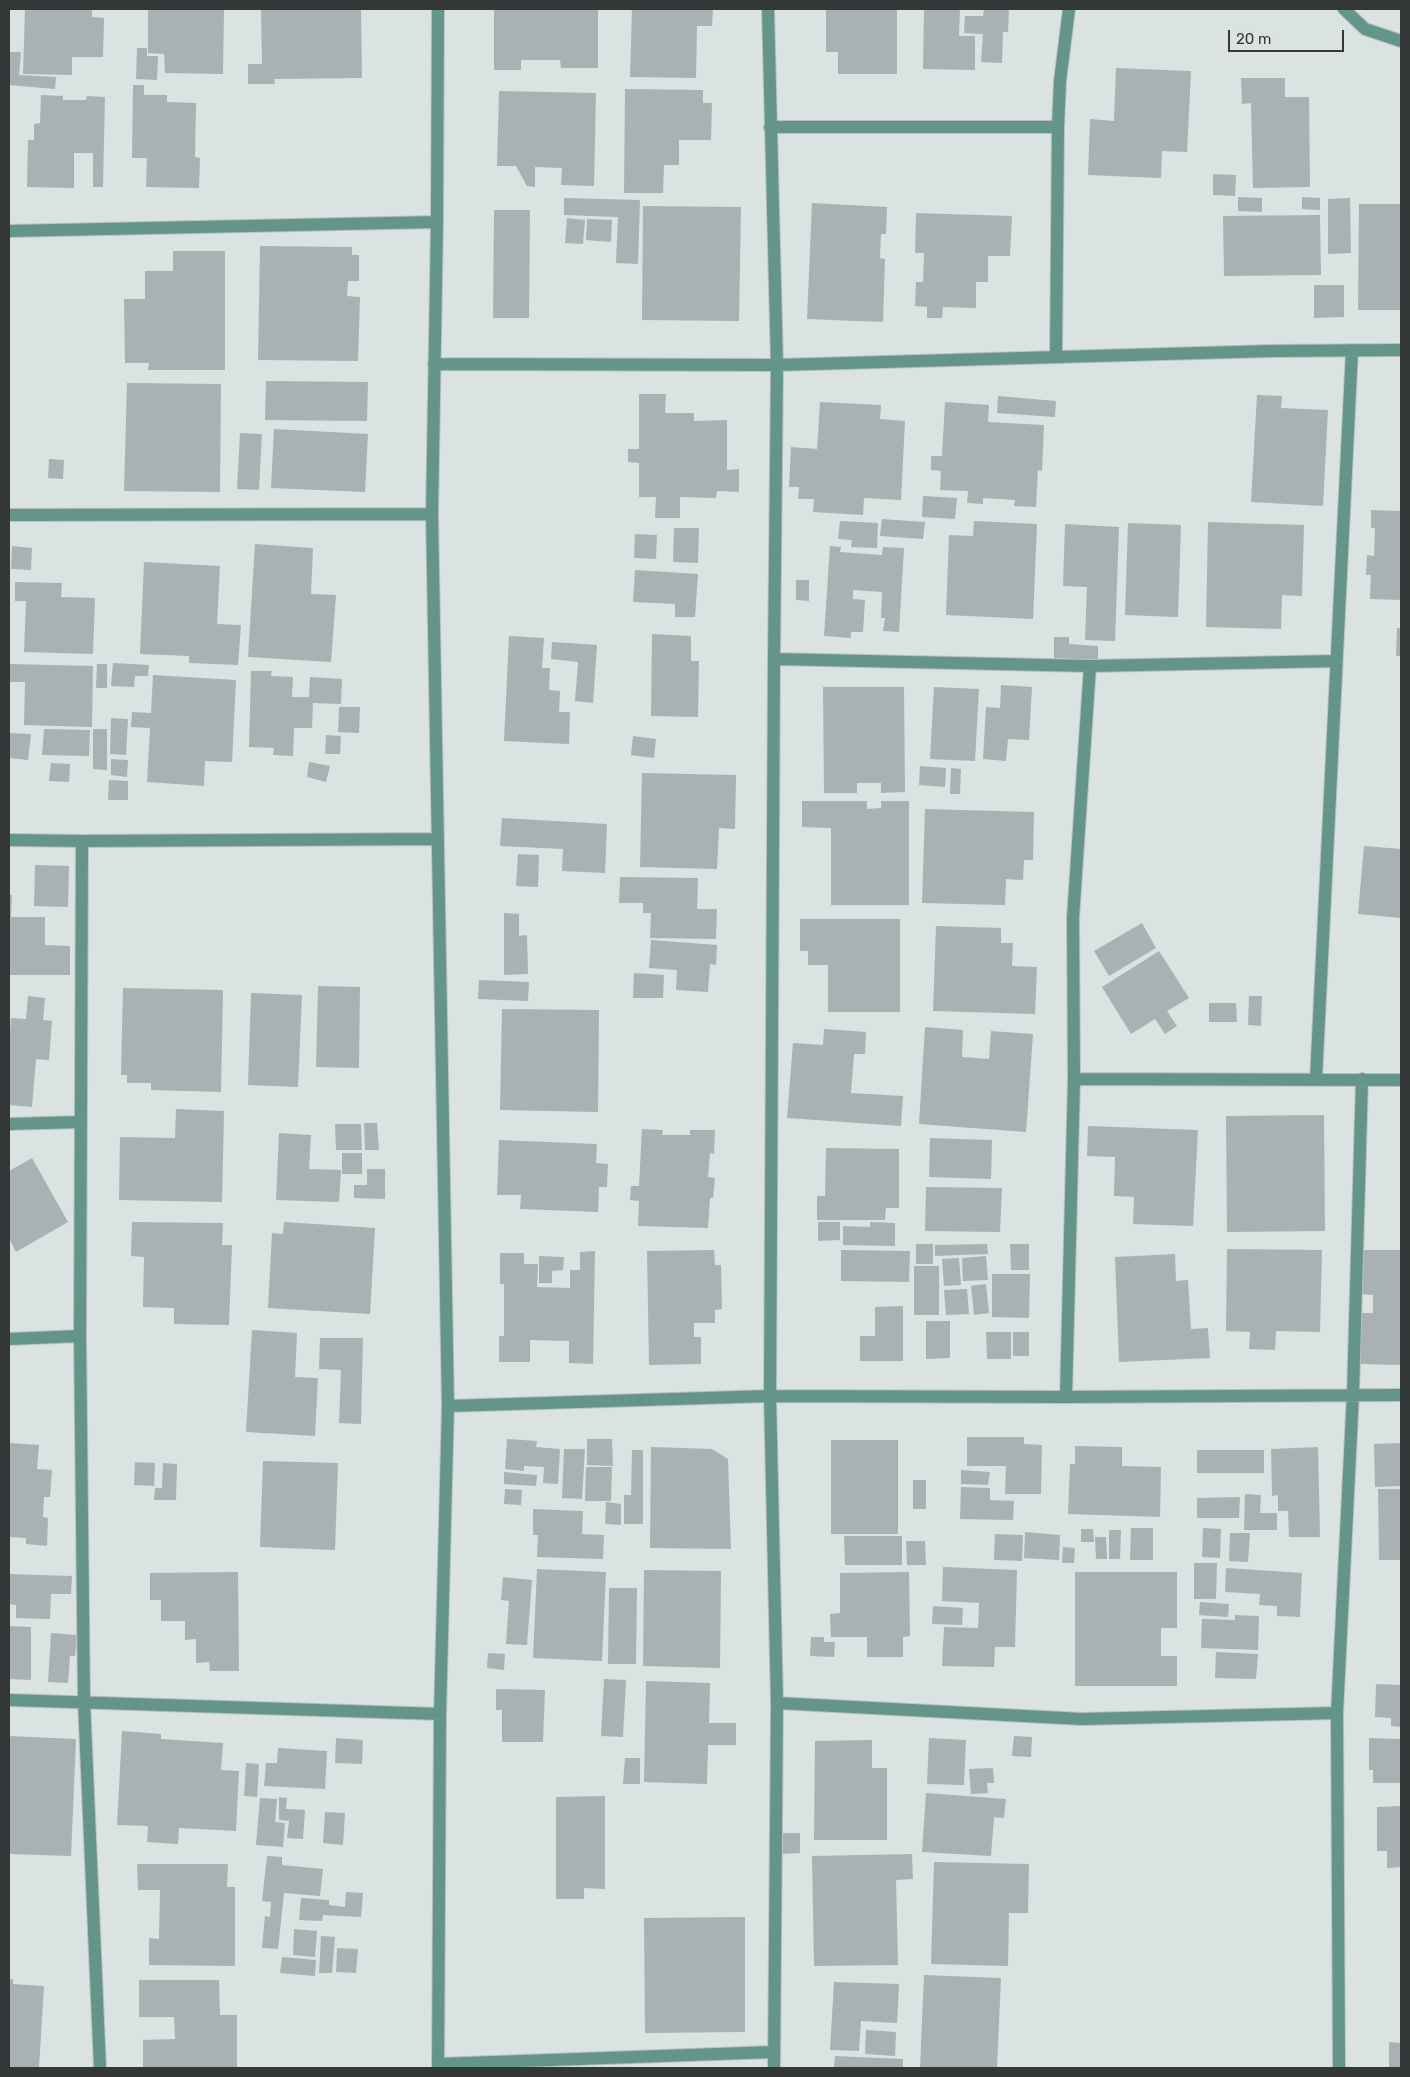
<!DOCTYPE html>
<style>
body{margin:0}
#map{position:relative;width:1410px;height:2077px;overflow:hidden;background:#dae2e2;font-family:Rubik,sans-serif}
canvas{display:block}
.frame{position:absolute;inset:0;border:10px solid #343737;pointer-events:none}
.scale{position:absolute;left:1228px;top:30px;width:116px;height:22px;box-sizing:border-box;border:2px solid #343737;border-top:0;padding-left:6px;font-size:15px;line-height:18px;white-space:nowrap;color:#343737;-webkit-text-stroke:4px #dae2e2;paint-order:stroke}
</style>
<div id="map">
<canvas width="1410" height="2077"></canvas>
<div class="frame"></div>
<div class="scale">20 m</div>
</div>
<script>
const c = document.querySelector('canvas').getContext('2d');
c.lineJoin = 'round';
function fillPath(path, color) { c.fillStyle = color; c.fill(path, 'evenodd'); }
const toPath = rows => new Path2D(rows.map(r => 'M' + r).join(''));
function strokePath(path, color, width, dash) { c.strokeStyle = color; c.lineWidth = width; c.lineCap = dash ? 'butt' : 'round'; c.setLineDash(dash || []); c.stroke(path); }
fillPath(toPath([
 [25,9,92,9,92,17,104,18,103,57,72,57,72,75,23,74],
 [148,9,224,9,223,74,165,73,164,54,148,53],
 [261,9,361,9,362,78,274,79,275,84,248,84,248,64,262,64],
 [494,9,598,9,598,68,561,68,560,60,521,60,521,70,494,70],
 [632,9,713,9,712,26,697,26,696,78,630,77],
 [826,9,897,9,897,74,838,74,838,52,826,52],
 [924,9,960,9,959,36,975,36,975,70,923,69],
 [984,9,1009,9,1008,32,1003,32,1002,63,981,62,983,34,964,33,965,16,983,16],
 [137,48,147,48,147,56,158,56,157,80,136,79],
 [9,52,21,52,19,75,56,77,55,89,9,85],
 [1116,68,1191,71,1187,152,1162,151,1161,178,1088,175,1090,119,1114,121],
 [1241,78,1285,78,1285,97,1309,97,1310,187,1253,188,1251,103,1242,104],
 [133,85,144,85,144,95,167,95,167,102,196,103,195,157,200,158,199,188,146,187,147,158,132,158],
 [625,89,703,90,703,103,712,103,711,140,679,140,679,165,664,165,663,193,624,193],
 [499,91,596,93,594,186,561,185,562,168,535,167,535,187,527,186,516,166,497,166],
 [41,95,63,96,63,100,86,100,87,96,105,97,103,187,93,187,93,153,74,153,74,188,27,187,28,140,34,140,34,124,40,123],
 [1213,174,1236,175,1235,196,1213,195],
 [1238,197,1262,198,1262,212,1238,211],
 [1302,197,1320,198,1320,210,1302,209],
 [564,198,640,200,638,264,616,263,618,217,564,215],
 [1350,198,1351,253,1328,254,1328,199],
 [812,203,887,207,886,234,881,234,880,258,885,259,883,322,807,319],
 [1359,204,1401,204,1401,310,1358,310],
 [643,206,741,207,739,321,642,320],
 [494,210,530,210,529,318,493,318],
 [916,213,1012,216,1010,256,988,256,988,282,976,282,976,308,943,307,942,318,927,318,927,307,915,306,916,282,923,282,924,253,915,253],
 [1320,215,1321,275,1224,276,1223,216],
 [567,218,585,220,583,244,565,243],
 [587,219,612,220,611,242,586,240],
 [260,246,352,247,352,255,359,255,359,281,348,281,347,296,360,297,358,361,258,360],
 [173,251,225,251,225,370,148,370,149,363,125,363,124,299,145,299,145,271,173,271],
 [1314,285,1344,285,1344,317,1314,318],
 [266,381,368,382,367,421,265,420],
 [127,383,221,384,220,492,124,491],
 [639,394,666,394,665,413,694,413,694,421,727,420,727,470,739,469,739,492,717,491,716,498,680,497,680,518,655,518,656,497,639,497,639,463,628,462,628,449,639,449],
 [1257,395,1282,396,1281,408,1328,410,1323,506,1251,502],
 [998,396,1056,401,1055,417,997,413],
 [820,402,881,405,880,419,905,421,901,500,864,498,863,515,813,512,814,499,798,499,799,487,789,487,791,447,817,449],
 [945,402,989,405,988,422,1044,425,1042,471,1038,470,1036,507,1014,506,1015,500,983,498,983,504,967,503,968,491,940,490,941,471,931,470,931,456,942,456],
 [274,429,368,434,365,492,271,488],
 [240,433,262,434,259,490,237,489],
 [49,459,64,460,63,479,48,478],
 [923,496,957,498,955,519,922,517],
 [1371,510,1401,511,1401,600,1370,599,1371,575,1366,575,1367,555,1374,556,1375,528,1371,528],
 [882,519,925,522,923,539,880,536],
 [840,521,878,523,877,548,851,547,852,540,838,539],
 [974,521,1037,524,1033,619,946,615,949,535,973,536],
 [1208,522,1304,525,1302,596,1282,595,1281,629,1206,627],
 [1128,523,1181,525,1178,617,1125,615],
 [1065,524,1119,527,1115,641,1085,640,1087,587,1063,586],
 [674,528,699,528,698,563,673,562],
 [635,534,657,535,656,559,634,558],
 [255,544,313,548,311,594,336,595,331,662,248,657],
 [12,546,32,548,31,570,11,569],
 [830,546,841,547,840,552,882,555,883,547,904,548,899,632,883,631,885,618,881,618,882,592,853,590,853,599,865,600,863,632,851,632,851,638,824,636],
 [144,562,220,566,217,624,241,625,238,665,189,663,189,656,140,654],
 [635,570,698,574,695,617,675,617,675,604,633,602],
 [796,580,809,580,809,601,796,600],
 [15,582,62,583,61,597,95,598,93,654,24,652,26,601,15,601],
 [1397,628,1401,628,1401,656,1396,656],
 [652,634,691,636,691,661,699,661,698,717,651,716],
 [509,636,544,638,542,668,550,668,549,690,560,691,559,712,570,712,569,744,504,741],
 [1054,637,1069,637,1069,644,1098,646,1098,660,1054,658],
 [552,642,597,645,593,703,575,701,578,662,551,659],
 [113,663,149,665,148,676,135,676,134,687,111,686],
 [10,664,93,666,92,727,24,725,25,682,10,682],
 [97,664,107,664,107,688,96,688],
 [251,671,272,671,271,676,293,677,292,697,309,697,310,677,342,679,341,704,313,703,312,728,294,728,293,756,273,755,274,748,249,747],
 [153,675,236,680,232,762,205,761,204,786,147,782,150,728,131,727,132,712,151,713],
 [1001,685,1032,687,1029,740,1008,739,1006,761,983,759,986,707,1000,708],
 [823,687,904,687,905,792,881,793,881,783,857,783,857,793,824,793],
 [934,687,979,689,975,761,930,759],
 [339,707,360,707,359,733,338,732],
 [111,718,128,719,126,755,110,754],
 [44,729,90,730,89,756,42,755],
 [93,729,107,729,107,770,93,769],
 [9,733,31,734,28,760,9,758],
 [326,735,341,736,340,754,325,754],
 [633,736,656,739,654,758,631,755],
 [111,759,128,760,127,777,111,775],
 [309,762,330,766,326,782,307,777],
 [51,763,70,764,69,782,49,781],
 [920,766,946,768,945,787,919,785],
 [951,768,961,769,960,794,950,794],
 [642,773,736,775,735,829,719,828,717,869,640,867],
 [109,780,128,781,128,800,108,800],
 [802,801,867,801,867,809,881,808,881,801,909,801,909,905,831,905,831,828,802,827],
 [925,809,1034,812,1033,860,1024,860,1023,880,1006,879,1005,905,922,903],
 [502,818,607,824,605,873,562,871,563,849,500,846],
 [1364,846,1401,849,1401,918,1358,914],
 [518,854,539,855,538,887,516,886],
 [35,865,69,866,68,907,34,906],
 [620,877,698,878,697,909,717,909,716,939,650,938,651,913,643,913,643,903,619,903],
 [9,895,12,895,11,917,45,917,45,945,70,946,70,975,9,975],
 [504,913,519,914,519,936,527,935,528,974,504,975],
 [800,919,900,919,900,1012,828,1012,828,965,808,965,808,951,800,951],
 [1142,923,1156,948,1109,976,1094,951],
 [936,926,1001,928,1001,943,1013,943,1012,966,1037,967,1035,1014,933,1011],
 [651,940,717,945,716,965,710,964,708,992,676,990,677,970,649,968],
 [1159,951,1189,998,1167,1011,1177,1026,1165,1034,1155,1019,1131,1034,1102,987],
 [634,973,664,975,663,998,633,998],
 [479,980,529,982,528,1001,478,999],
 [318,986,360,987,359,1068,316,1067],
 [123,988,223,990,221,1092,151,1090,151,1083,127,1083,127,1075,121,1075],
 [251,993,302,995,298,1087,248,1085],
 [28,996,45,998,43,1020,52,1021,49,1060,36,1059,32,1107,9,1105,9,1046,11,1018,26,1019],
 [1249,996,1262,996,1261,1026,1248,1025],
 [1209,1003,1236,1003,1237,1022,1209,1022],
 [502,1009,599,1010,598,1112,500,1110],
 [925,1027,963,1030,962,1057,989,1059,991,1031,1033,1034,1026,1132,919,1124],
 [824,1029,866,1032,865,1054,854,1054,851,1093,903,1096,901,1126,787,1118,793,1043,823,1045],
 [176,1109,224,1111,222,1202,119,1200,120,1137,175,1138],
 [1324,1115,1325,1231,1227,1232,1226,1116],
 [364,1123,377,1123,379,1150,365,1150],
 [335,1124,361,1124,362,1150,336,1150],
 [1088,1126,1198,1130,1193,1226,1133,1224,1134,1197,1114,1196,1115,1157,1087,1156],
 [642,1129,663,1130,662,1135,690,1135,690,1130,715,1130,714,1154,710,1153,708,1177,715,1178,713,1198,710,1198,708,1228,638,1226,639,1201,630,1200,631,1186,639,1186],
 [279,1133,311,1135,309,1169,341,1170,339,1202,276,1200],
 [930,1138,992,1140,991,1179,929,1177],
 [499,1140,597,1144,596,1163,608,1164,607,1187,599,1187,598,1212,520,1209,521,1195,497,1195],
 [826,1148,899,1149,899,1208,886,1208,885,1220,817,1220,817,1196,825,1196],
 [342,1153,362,1153,362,1174,342,1174],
 [32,1158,68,1222,16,1252,9,1238,9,1171],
 [367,1169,385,1169,385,1199,354,1198,354,1185,367,1185],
 [926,1187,1002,1188,1000,1232,925,1231],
 [132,1222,223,1223,222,1245,232,1245,229,1325,174,1324,174,1308,143,1307,144,1257,131,1256],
 [284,1222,375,1228,370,1314,268,1308,272,1233,283,1234],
 [818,1222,840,1222,840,1240,818,1241],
 [870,1222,895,1223,895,1246,843,1245,843,1226,870,1227],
 [916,1244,933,1244,933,1264,916,1264],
 [987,1244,988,1254,935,1256,935,1245],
 [1010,1244,1029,1244,1029,1270,1011,1270],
 [1227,1249,1322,1250,1320,1332,1276,1331,1275,1350,1249,1349,1250,1332,1226,1331],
 [714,1250,715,1265,721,1265,722,1309,715,1310,715,1323,694,1323,694,1337,701,1337,701,1364,649,1365,647,1251],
 [841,1250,910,1251,909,1282,841,1281],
 [1361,1250,1401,1250,1401,1365,1360,1364,1360,1313,1373,1313,1373,1295,1360,1294],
 [595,1251,593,1364,569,1363,569,1341,530,1340,530,1362,499,1362,499,1336,504,1336,504,1284,500,1284,500,1253,524,1253,524,1264,538,1264,537,1287,570,1288,570,1270,580,1270,580,1252],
 [1175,1254,1176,1281,1188,1280,1191,1329,1208,1328,1210,1358,1119,1362,1115,1257],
 [539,1256,564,1257,563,1270,552,1271,552,1283,539,1283],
 [986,1256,988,1280,963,1281,962,1258],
 [959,1258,961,1285,944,1286,942,1259],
 [914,1266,939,1266,939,1315,914,1315],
 [992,1274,1030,1274,1029,1318,992,1317],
 [986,1284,989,1313,974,1315,971,1286],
 [967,1289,969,1314,946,1315,944,1290],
 [903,1306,903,1361,860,1361,860,1336,875,1336,875,1307],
 [926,1321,950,1321,950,1358,926,1359],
 [252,1330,297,1333,295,1377,318,1378,315,1436,246,1432],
 [986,1332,1011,1332,1011,1359,987,1359],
 [1013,1332,1029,1332,1029,1356,1013,1356],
 [320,1338,363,1338,361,1424,339,1423,341,1370,319,1369],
 [967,1437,1024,1437,1024,1444,1042,1445,1041,1494,1005,1494,1006,1466,967,1466],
 [507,1439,537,1441,536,1447,560,1449,558,1484,543,1483,544,1467,524,1466,524,1471,505,1469],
 [587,1439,612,1439,613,1466,587,1465],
 [831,1440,898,1440,898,1534,831,1534],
 [9,1443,39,1445,37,1469,52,1470,50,1497,44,1497,43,1517,48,1518,47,1546,26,1544,26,1538,9,1537],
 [1401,1443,1401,1486,1375,1487,1374,1444],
 [1075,1446,1122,1447,1122,1466,1161,1467,1160,1517,1068,1514,1070,1464,1075,1464],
 [651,1447,712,1449,728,1459,731,1549,650,1548],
 [1318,1447,1320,1537,1289,1537,1288,1511,1278,1511,1278,1495,1272,1496,1271,1449],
 [564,1449,585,1449,582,1499,562,1498],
 [632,1450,643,1450,643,1524,624,1524,624,1495,631,1495],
 [1197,1450,1264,1450,1264,1473,1197,1473],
 [263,1461,338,1463,335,1550,260,1547],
 [135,1462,155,1463,154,1486,134,1485],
 [163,1463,177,1464,176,1500,154,1500,155,1488,162,1488],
 [586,1467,612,1467,611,1501,585,1501],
 [961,1470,990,1472,988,1485,961,1484],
 [504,1472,537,1475,536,1486,504,1484],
 [913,1480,926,1480,926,1509,913,1509],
 [961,1487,990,1488,990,1500,1014,1501,1013,1520,960,1519],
 [505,1489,522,1490,521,1505,504,1504],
 [1378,1489,1401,1489,1401,1560,1379,1560],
 [1245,1494,1261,1495,1260,1513,1277,1513,1277,1530,1244,1530],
 [1240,1497,1239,1518,1197,1518,1197,1498],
 [606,1502,621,1504,621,1525,605,1524],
 [533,1509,583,1511,582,1534,604,1535,603,1559,537,1557,538,1535,533,1535],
 [1131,1528,1153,1528,1153,1560,1130,1560],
 [1203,1528,1221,1529,1220,1558,1202,1557],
 [1081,1529,1093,1529,1094,1542,1081,1542],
 [1109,1530,1121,1530,1120,1559,1109,1559],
 [1025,1532,1060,1535,1059,1560,1024,1558],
 [1230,1533,1250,1533,1248,1562,1229,1561],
 [995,1534,1023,1535,1022,1561,994,1560],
 [844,1536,902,1536,902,1565,845,1565],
 [1095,1537,1106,1537,1107,1559,1096,1559],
 [906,1541,925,1541,926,1565,907,1565],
 [1063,1547,1075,1548,1074,1563,1062,1563],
 [1194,1563,1217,1563,1216,1599,1194,1599],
 [943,1567,1017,1570,1015,1647,995,1647,994,1667,942,1666,944,1627,978,1628,979,1603,942,1601],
 [1226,1568,1302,1573,1300,1617,1277,1616,1277,1606,1259,1605,1260,1594,1225,1592],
 [537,1569,606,1572,602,1661,533,1658],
 [644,1570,721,1571,720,1668,643,1666],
 [238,1572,239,1671,210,1671,209,1662,196,1663,196,1639,185,1640,185,1621,161,1621,161,1600,150,1600,150,1573],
 [909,1572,910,1636,903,1637,903,1657,867,1657,867,1637,831,1637,830,1614,840,1613,840,1573],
 [1075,1572,1177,1572,1177,1628,1161,1628,1161,1656,1177,1656,1177,1686,1075,1686],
 [9,1574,72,1576,71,1594,51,1594,50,1619,16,1618,16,1605,9,1604],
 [503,1577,532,1580,527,1645,506,1644,509,1601,501,1600],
 [609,1588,637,1588,636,1664,608,1664],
 [1200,1602,1229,1604,1228,1617,1199,1615],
 [933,1606,963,1608,962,1625,932,1624],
 [1235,1615,1259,1616,1258,1650,1201,1648,1202,1619,1235,1620],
 [9,1626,31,1627,31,1680,9,1679],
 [51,1633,77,1635,75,1656,70,1656,68,1683,48,1682],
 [811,1637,824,1637,824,1642,835,1642,834,1657,810,1656],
 [1216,1652,1258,1654,1256,1679,1215,1678],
 [488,1653,505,1654,504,1670,487,1668],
 [604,1679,626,1680,623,1737,601,1736],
 [646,1681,710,1683,709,1723,736,1723,736,1745,708,1745,707,1784,644,1782],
 [1376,1684,1401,1685,1401,1727,1391,1726,1391,1718,1375,1717],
 [496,1689,545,1690,543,1742,502,1742,502,1710,496,1710],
 [122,1731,161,1734,161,1739,223,1743,221,1770,239,1771,236,1831,179,1828,178,1844,147,1842,148,1826,117,1825],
 [9,1736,76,1739,71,1856,9,1854],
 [1014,1736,1032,1737,1031,1757,1012,1756],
 [336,1738,363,1740,362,1764,335,1763],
 [929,1738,966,1740,964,1785,927,1784],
 [1369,1738,1401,1739,1401,1783,1373,1783,1373,1770,1369,1770],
 [872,1740,872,1768,887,1768,887,1840,814,1840,815,1741],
 [278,1748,327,1751,325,1789,264,1786,266,1763,277,1763],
 [625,1758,640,1758,640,1784,623,1784],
 [246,1763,259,1764,257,1797,244,1796],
 [993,1768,994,1783,987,1783,988,1793,971,1794,969,1769],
 [926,1793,1006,1799,1004,1818,994,1817,991,1856,922,1852],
 [605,1796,605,1889,584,1888,584,1899,556,1899,556,1797],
 [279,1797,287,1798,286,1809,305,1810,303,1839,287,1838,289,1821,279,1820],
 [260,1798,277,1799,275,1822,285,1823,283,1847,256,1845],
 [1401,1806,1401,1867,1387,1868,1387,1851,1377,1851,1377,1807],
 [325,1812,345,1813,343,1845,323,1843],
 [783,1833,800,1833,800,1853,783,1854],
 [912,1854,913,1879,896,1880,898,1965,814,1966,812,1856],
 [267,1856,282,1857,282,1865,323,1869,320,1896,284,1893,278,1949,262,1948,265,1916,270,1917,271,1902,262,1901],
 [934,1862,1029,1864,1028,1913,1009,1913,1008,1966,931,1964],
 [137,1864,228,1864,227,1887,235,1887,235,1966,149,1965,149,1938,159,1939,160,1890,138,1890],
 [346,1892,363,1893,361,1917,323,1915,322,1921,299,1920,301,1898,329,1900,329,1905,345,1907],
 [745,1917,745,2032,645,2033,644,1918],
 [294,1929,317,1931,315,1957,293,1955],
 [321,1936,335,1937,332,1973,319,1973],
 [337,1948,358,1949,356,1973,336,1972],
 [282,1957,316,1960,315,1976,280,1973],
 [924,1975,1001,1978,997,2068,920,2068],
 [9,1979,13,1979,13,1984,44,1986,39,2068,9,2068],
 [139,1980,219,1980,220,2015,237,2015,237,2068,143,2068,143,2040,175,2039,174,2017,139,2017],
 [834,1982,899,1984,897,2023,861,2021,859,2051,830,2050],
 [866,2030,896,2032,895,2056,865,2054],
 [1389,2042,1401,2043,1401,2068,1389,2068],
 [835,2056,903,2059,903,2068,834,2068]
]), '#a9b1b3');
const minor = toPath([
 [438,9,437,222,432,514,448,1406,440,1714,438,2068],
 [768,9,777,365,774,659,770,1396,777,1703,774,2068],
 [1344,9,1365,29,1401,41],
 [770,127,1058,127],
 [9,231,437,222],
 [1056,356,1058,127,1060,81,1069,9],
 [434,364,777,365,1270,351,1401,350],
 [9,515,432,514],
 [774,659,1090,666,1336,661],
 [9,840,82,841,438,839],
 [82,841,80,1336,84,1701,100,2068],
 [1074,1079,1401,1080],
 [1316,1079,1352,350],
 [9,1124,81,1122],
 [9,1339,80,1336],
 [1066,1397,1074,1079,1073,918,1090,666],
 [448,1406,770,1396,1066,1397,1401,1395],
 [9,1700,440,1714],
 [777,1703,1082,1719,1337,1713],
 [438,2064,773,2052],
 [1339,2068,1337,1713,1353,1394,1362,1079]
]);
strokePath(minor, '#b9c0c0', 14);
strokePath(minor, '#639688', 12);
</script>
